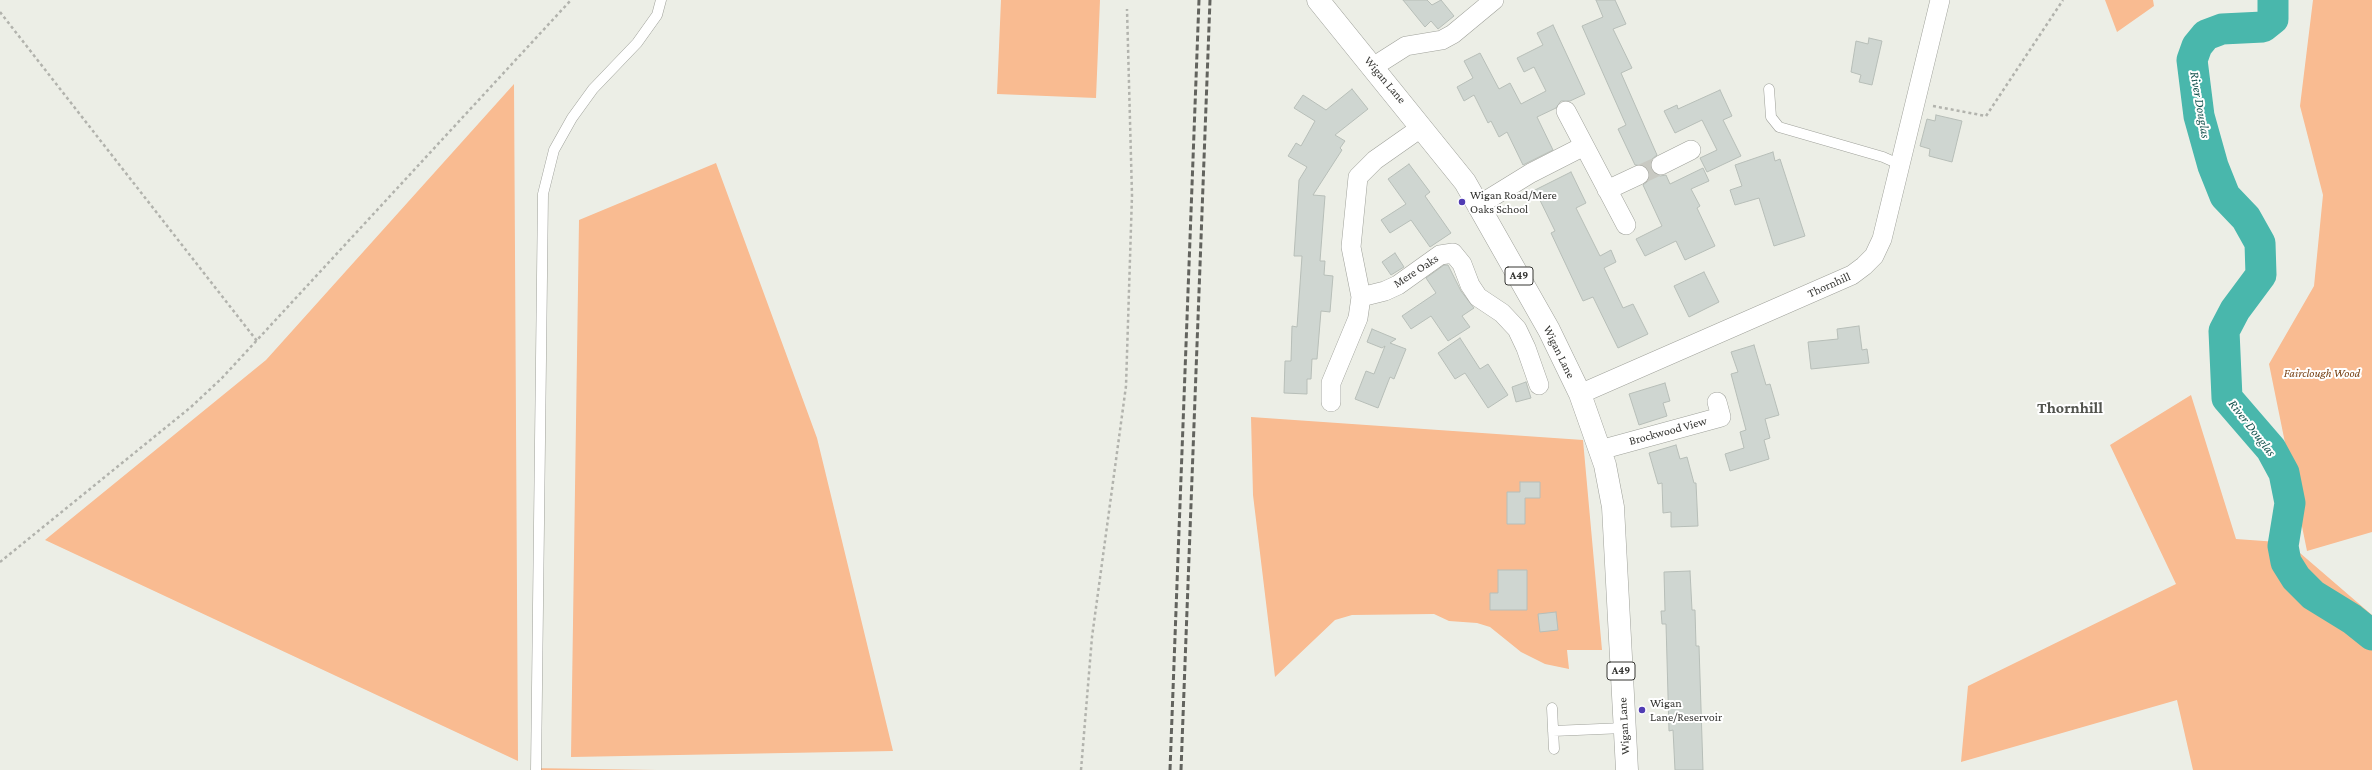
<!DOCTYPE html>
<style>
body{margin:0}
canvas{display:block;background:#eceee6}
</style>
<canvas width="2372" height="770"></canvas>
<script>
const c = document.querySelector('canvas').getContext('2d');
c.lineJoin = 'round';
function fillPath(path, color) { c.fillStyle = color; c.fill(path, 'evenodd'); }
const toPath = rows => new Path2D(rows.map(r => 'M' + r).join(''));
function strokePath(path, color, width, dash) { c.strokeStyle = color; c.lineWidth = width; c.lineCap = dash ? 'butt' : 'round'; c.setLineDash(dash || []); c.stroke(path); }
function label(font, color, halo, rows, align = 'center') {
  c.font = font + ' "Crimson Pro",serif'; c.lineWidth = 4; c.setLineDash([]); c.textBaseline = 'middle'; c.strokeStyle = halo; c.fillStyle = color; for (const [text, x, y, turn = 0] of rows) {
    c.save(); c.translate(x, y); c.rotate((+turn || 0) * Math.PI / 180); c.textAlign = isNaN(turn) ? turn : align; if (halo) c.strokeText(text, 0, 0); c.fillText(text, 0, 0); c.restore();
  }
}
fillPath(toPath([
 [1001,0,1100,0,1096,98,997,94],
 [2105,0,2153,0,2154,6,2117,32],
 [2313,0,2372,0,2372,532,2307,551,2269,364,2314,286,2323,195,2300,106],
 [514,84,518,761,45,540,266,360],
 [716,163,817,438,893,751,571,757,579,220],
 [2191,395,2236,539,2292,543,2300,553,2372,615,2372,770,2193,770,2177,700,1961,762,1968,686,2176,584,2110,445],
 [1251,417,1583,440,1602,650,1567,650,1569,669,1545,664,1521,652,1490,627,1477,623,1449,621,1434,614,1352,615,1335,620,1275,677,1253,495],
 [531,768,657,770,531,770]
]), '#f9bb91');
strokePath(toPath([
 [2273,0,2273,19,2263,27,2222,29,2206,35,2197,46,2192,60,2199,116,2213,166,2225,196,2246,218,2260,243,2261,275,2235,310,2224,331,2227,398,2271,449,2284,473,2290,503,2283,546,2286,562,2296,578,2313,595,2352,619,2372,635]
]), '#49b7ac', 31);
const building = toPath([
 [1403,0,1427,0,1432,5,1441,0,1454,16,1438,29,1431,21,1425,27,1403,0],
 [1596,0,1615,0,1626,24,1613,29,1632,68,1621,73,1657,155,1652,159,1651,170,1660,176,1666,175,1670,184,1703,168,1709,181,1691,189,1700,206,1697,208,1715,246,1685,260,1676,241,1645,256,1636,239,1662,226,1643,185,1648,181,1649,171,1645,166,1635,165,1618,129,1626,125,1582,26,1603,17,1596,0],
 [1553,25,1585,94,1570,101,1561,101,1556,108,1537,117,1553,150,1523,165,1507,132,1499,137,1491,121,1488,123,1474,95,1464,101,1457,87,1473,78,1464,61,1480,53,1499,89,1510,83,1521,104,1546,91,1534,67,1524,72,1517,58,1543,45,1537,33,1553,25],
 [1869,38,1882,41,1872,85,1859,82,1861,75,1851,72,1856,41,1868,44,1869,38],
 [1352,89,1368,109,1335,135,1345,141,1340,148,1342,150,1313,195,1325,196,1320,261,1325,261,1324,275,1333,276,1330,312,1321,311,1317,359,1312,359,1311,379,1307,379,1307,394,1284,393,1285,361,1291,361,1292,326,1297,327,1302,256,1294,256,1299,180,1307,167,1288,156,1296,143,1301,146,1315,121,1294,108,1303,95,1326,110,1352,89],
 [1720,90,1732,116,1723,120,1741,156,1707,172,1700,158,1717,150,1702,120,1675,133,1664,111,1677,105,1678,109,1720,90],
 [1936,115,1962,121,1952,162,1929,156,1930,149,1920,146,1927,119,1935,121,1936,115],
 [1773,152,1775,161,1780,159,1805,236,1774,246,1759,198,1735,205,1730,190,1742,186,1735,165,1773,152],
 [1409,164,1430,192,1425,196,1451,233,1430,247,1411,220,1390,233,1381,220,1406,204,1388,179,1409,164],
 [1571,172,1586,203,1576,208,1600,256,1611,250,1616,262,1604,268,1623,308,1633,304,1648,334,1618,348,1593,297,1583,301,1551,233,1555,231,1535,190,1571,172],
 [1395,253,1404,267,1391,275,1382,262,1395,253],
 [1444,265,1448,265,1461,291,1474,308,1462,316,1470,327,1448,341,1431,316,1411,329,1402,316,1436,293,1426,278,1444,265],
 [1704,272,1719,302,1689,317,1674,286,1704,272],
 [1859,326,1862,350,1867,349,1869,363,1811,369,1808,342,1838,339,1837,329,1859,326],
 [1372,329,1396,339,1390,343,1406,349,1394,379,1390,377,1378,408,1355,399,1366,371,1374,374,1385,346,1382,348,1367,342,1372,329],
 [1460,338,1480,369,1488,364,1508,395,1488,408,1465,373,1455,379,1438,353,1460,338],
 [1754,345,1766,385,1770,384,1779,415,1765,419,1770,438,1764,440,1769,459,1730,471,1725,454,1744,448,1740,432,1746,430,1731,374,1738,372,1731,352,1754,345],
 [1526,382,1531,398,1516,402,1512,387,1526,382],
 [1665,383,1670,401,1663,403,1667,416,1639,425,1629,394,1665,383],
 [1676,445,1680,459,1687,457,1694,483,1696,483,1698,526,1671,527,1671,512,1663,513,1662,483,1658,484,1649,453,1676,445],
 [1520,482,1540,482,1540,498,1525,498,1525,524,1507,524,1507,492,1520,492,1520,482],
 [1498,570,1527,570,1527,610,1490,610,1490,593,1498,593,1498,570],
 [1690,571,1692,610,1695,610,1696,646,1699,646,1703,770,1675,770,1673,730,1669,731,1666,624,1662,624,1661,611,1665,611,1664,572,1690,571],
 [1556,612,1558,630,1540,632,1538,614,1556,612]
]);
fillPath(building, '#cfd6d1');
strokePath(building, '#b7beb8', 1);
strokePath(toPath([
 [1639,175,1661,165]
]), '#c8c9c2', 19, [19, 10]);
const lane = toPath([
 [1769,89,1771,117,1779,127,1883,157,1901,165],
 [1552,708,1554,749],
 [1553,731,1624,728],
 [536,770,543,194,554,150,572,118,593,89,637,43,657,15,661,0]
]);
const street = toPath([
 [1373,67,1406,46,1442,40,1453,34,1494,0],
 [1566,111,1626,225],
 [1661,165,1691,150],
 [1607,190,1639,175],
 [1479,205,1531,173,1584,146],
 [1361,297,1385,291,1398,285,1440,255,1453,253,1462,264,1470,285,1478,297,1502,313,1517,329,1526,348,1539,385],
 [1580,394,1852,275,1864,266,1874,256,1882,239,1940,0],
 [1331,402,1331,383,1358,318,1361,297,1351,247,1358,177,1375,160,1422,127],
 [1600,450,1721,417,1717,402]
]);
const highway = toPath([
 [1318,0,1465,182,1549,330,1580,394,1605,465,1613,507,1627,770]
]);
strokePath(lane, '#9fa19a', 11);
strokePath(street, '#9fa19a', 20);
strokePath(highway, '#9fa19a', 23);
strokePath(toPath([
 [0,12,257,341],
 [1933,106,1986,116,2063,0],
 [0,562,191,407,222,378,571,0],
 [1081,770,1092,637,1126,386,1132,195,1127,9]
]), '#b2b3ad', 2.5, [3, 3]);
strokePath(lane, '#fff', 10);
strokePath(street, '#fff', 19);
strokePath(highway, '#fff', 22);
strokePath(toPath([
 [1170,770,1199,0],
 [1181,770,1210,0]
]), '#62635e', 3, [6, 3]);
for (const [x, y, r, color] of [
 [1462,202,4,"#503cb3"],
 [1642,710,4,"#503cb3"]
]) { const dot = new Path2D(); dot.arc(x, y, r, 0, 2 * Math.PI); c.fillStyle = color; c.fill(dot); strokePath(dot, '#fff', 1.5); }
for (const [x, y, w] of [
 [1519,276,28],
 [1621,671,28]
]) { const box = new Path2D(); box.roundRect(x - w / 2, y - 9, w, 18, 3); c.fillStyle = '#fff'; c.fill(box); strokePath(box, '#363633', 1); }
label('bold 11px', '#363633', null, [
 ["A49",1519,276],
 ["A49",1621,671]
]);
label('12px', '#363633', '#fff', [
 ["Wigan Lane",1385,80,50],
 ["Mere Oaks",1416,271,-33],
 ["Thornhill",1829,285,-24],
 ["Wigan Lane",1559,352,64],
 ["Brockwood View",1668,431,-15],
 ["Wigan Lane",1624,726,-93]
]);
label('12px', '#363633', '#fff', [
 ["Wigan Road/Mere",1470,195],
 ["Oaks School",1470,209],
 ["Wigan",1650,703],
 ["Lane/Reservoir",1650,717]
], 'left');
label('italic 12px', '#794317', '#fff', [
 ["Fairclough Wood",2322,373]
]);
label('italic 13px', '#14534e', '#fff', [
 ["River Douglas",2200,105,80],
 ["River Douglas",2252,428,52]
]);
label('bold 16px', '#51534d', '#fff', [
 ["Thornhill",2070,408]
]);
</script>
